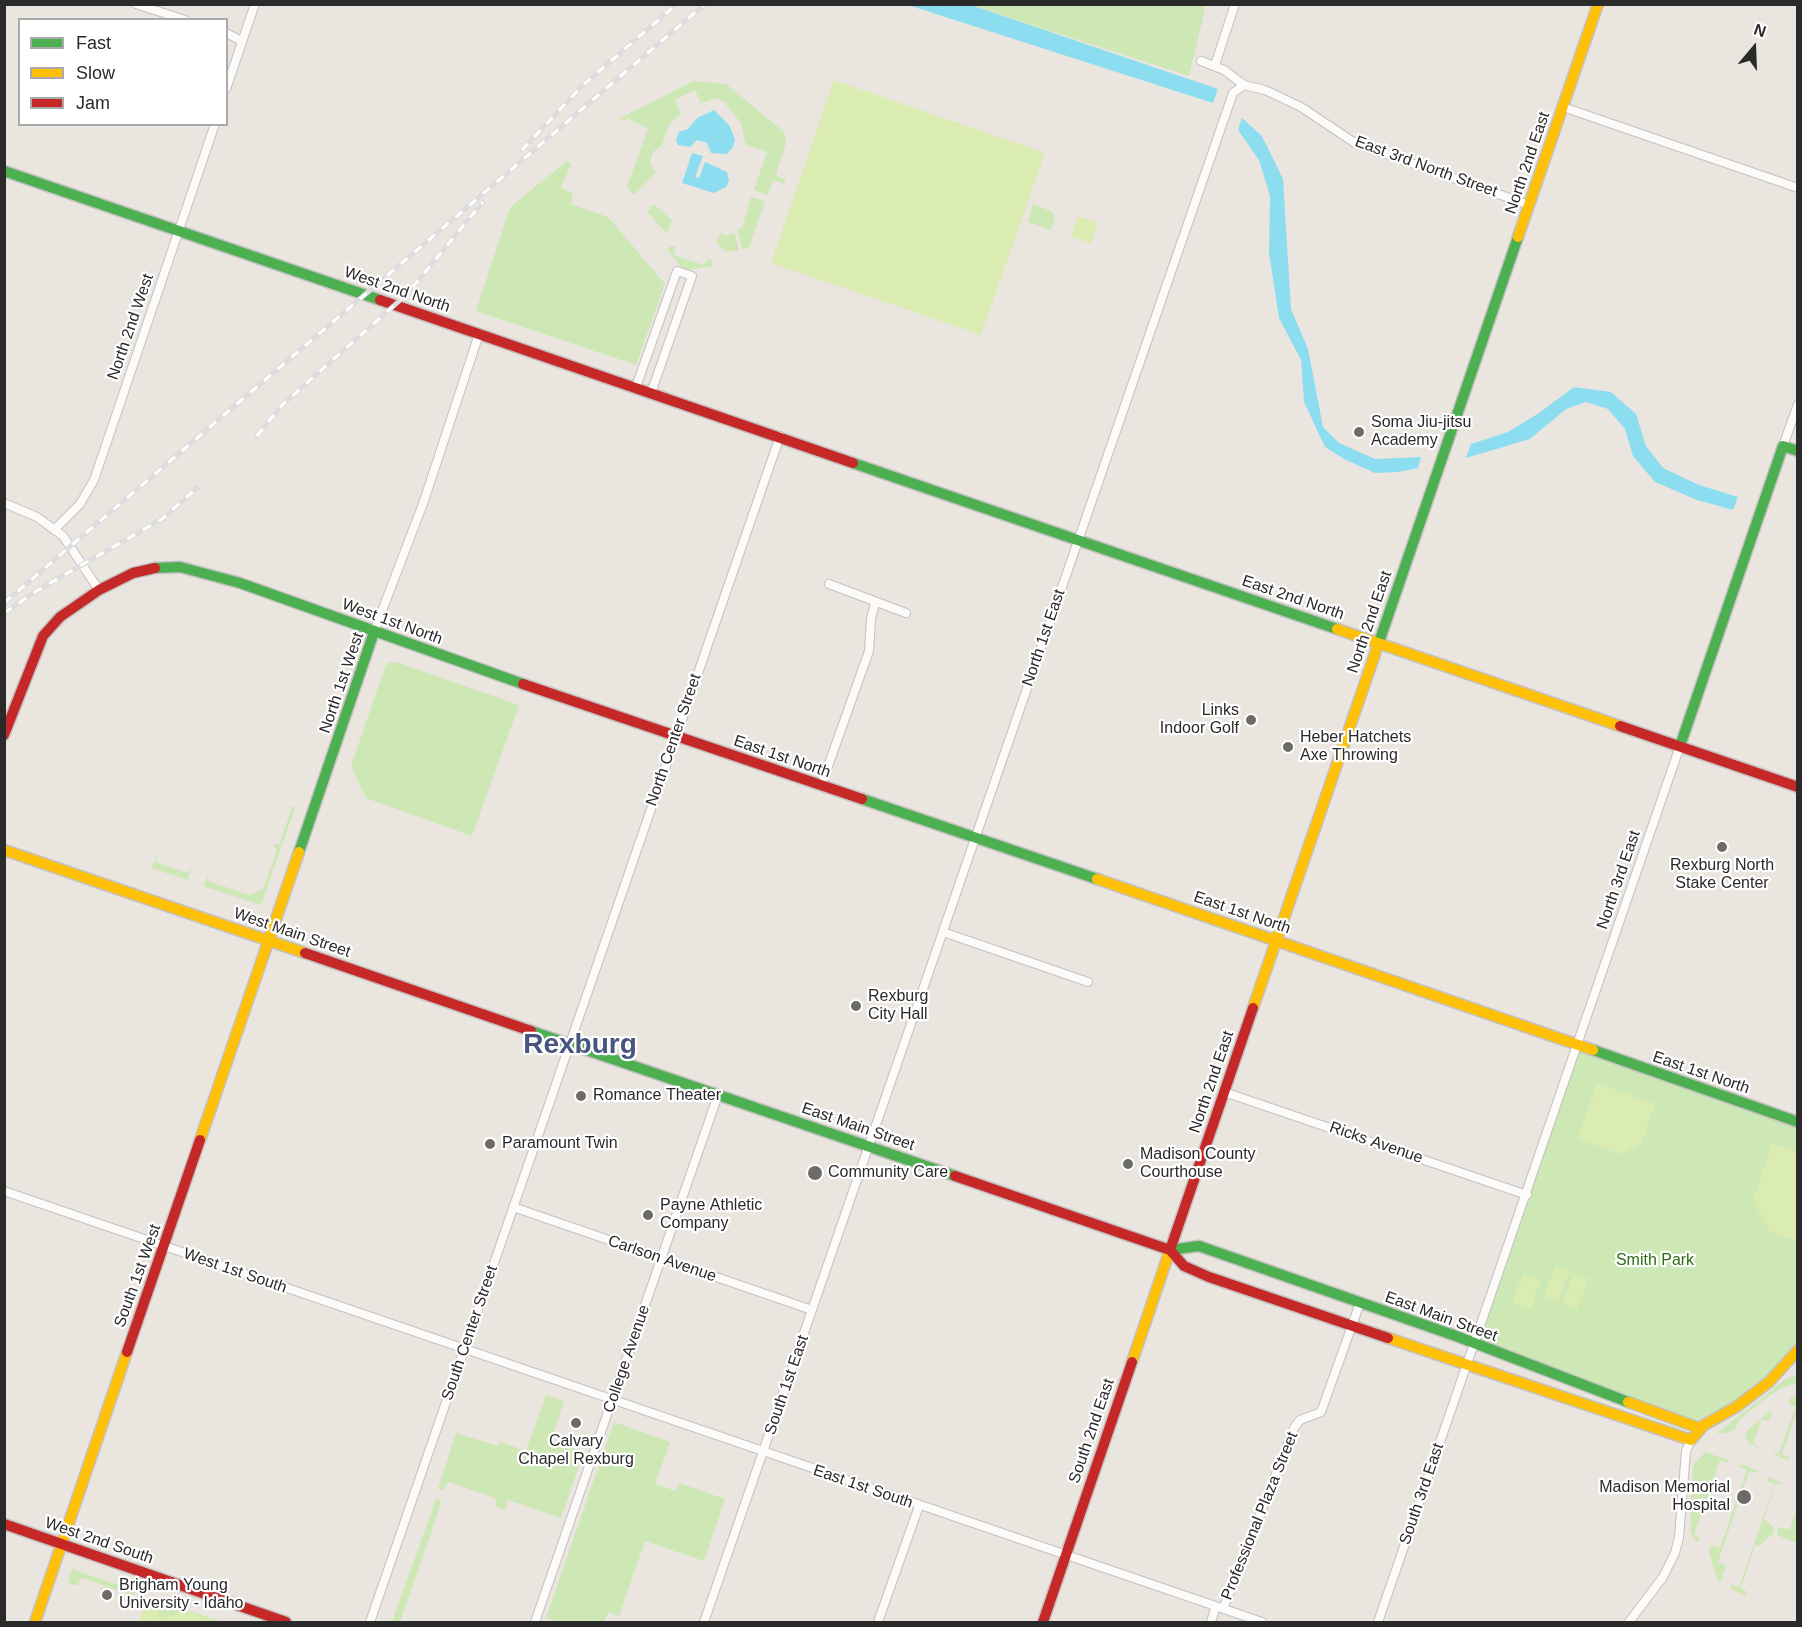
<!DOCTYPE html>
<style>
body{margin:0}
#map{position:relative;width:1802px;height:1627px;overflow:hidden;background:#eae5df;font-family:Helvetica,sans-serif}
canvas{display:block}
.frame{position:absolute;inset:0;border:6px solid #2a2a2a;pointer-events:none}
.legend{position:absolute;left:18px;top:18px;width:210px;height:108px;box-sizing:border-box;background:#fff;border:2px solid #aaa;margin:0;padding:8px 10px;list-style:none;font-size:18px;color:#2a2a2a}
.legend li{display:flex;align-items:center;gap:12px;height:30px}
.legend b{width:30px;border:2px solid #aaa}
.north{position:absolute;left:1724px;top:18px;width:60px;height:60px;-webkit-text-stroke:4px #fff;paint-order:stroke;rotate:19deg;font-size:16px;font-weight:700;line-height:24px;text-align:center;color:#2a2a2a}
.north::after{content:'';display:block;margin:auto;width:21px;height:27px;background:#2a2a2a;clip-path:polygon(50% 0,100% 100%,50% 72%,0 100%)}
</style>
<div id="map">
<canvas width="1802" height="1627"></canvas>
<div class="frame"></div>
<ul class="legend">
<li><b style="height:8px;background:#4caf50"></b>Fast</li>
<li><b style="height:8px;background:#ffc107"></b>Slow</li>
<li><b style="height:8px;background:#c62828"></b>Jam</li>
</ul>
<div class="north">N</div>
</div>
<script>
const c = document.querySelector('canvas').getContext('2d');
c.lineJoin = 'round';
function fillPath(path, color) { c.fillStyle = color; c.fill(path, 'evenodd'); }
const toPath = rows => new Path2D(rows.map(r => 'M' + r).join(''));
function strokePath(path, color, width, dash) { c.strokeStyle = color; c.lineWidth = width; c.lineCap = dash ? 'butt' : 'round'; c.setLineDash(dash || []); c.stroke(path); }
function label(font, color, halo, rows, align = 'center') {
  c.font = font + ' Helvetica,sans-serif'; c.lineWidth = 4.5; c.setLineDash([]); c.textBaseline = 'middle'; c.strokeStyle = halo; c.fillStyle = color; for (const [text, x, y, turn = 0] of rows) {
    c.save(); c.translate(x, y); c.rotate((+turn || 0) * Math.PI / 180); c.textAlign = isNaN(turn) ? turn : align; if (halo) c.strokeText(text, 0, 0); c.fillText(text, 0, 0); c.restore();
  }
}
fillPath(toPath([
 [971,5,1206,5,1189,76],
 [693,81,726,84,784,132,786,143,776,175,786,180,784,184,773,180,768,195,754,190,767,152,746,145,741,123,724,102,716,98,701,103,695,90,675,100,681,114,669,124,662,145,653,152,650,163,656,173,634,195,627,187,648,129,628,118,626,121,619,119],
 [567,161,571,164,561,188,573,193,571,204,608,217,665,284,636,365,476,311,508,213,514,204],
 [751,197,765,201,749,248,743,249,737,231,742,228],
 [654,204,672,220,668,231,665,232,647,211],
 [1033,204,1051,211,1055,218,1051,230,1028,222],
 [734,232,739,250,726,252,716,243,720,233,727,236],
 [671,246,676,247,673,255,704,265,708,258,712,260,713,266,688,270,682,268,667,249],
 [396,662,519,705,472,836,366,798,351,766,385,667,388,663],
 [285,806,295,808,261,905,203,886,209,874,208,881,249,895,263,889,277,851,273,844,279,845,291,810],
 [157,855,156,862,187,873,191,867,188,880,151,868],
 [1578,1046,1797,1122,1797,1350,1769,1382,1697,1425,1474,1344],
 [1797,1376,1797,1383,1782,1388,1766,1398,1739,1420,1734,1430,1723,1434,1717,1433,1787,1378],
 [546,1395,564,1401,551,1440,584,1452,561,1518,508,1500,505,1510,495,1506,497,1499,449,1482,443,1490,438,1489,456,1433,498,1446,500,1442,526,1451],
 [1791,1397,1797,1397,1797,1411,1782,1454,1789,1457,1789,1461,1772,1453,1779,1453,1796,1407,1788,1403],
 [1770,1411,1773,1412,1769,1421,1762,1419,1753,1443,1760,1449,1749,1443,1745,1437,1747,1431],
 [614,1422,670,1442,655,1484,676,1491,679,1483,725,1499,704,1561,645,1541,619,1616,608,1612,604,1622,559,1622,546,1618],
 [1705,1452,1729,1460,1728,1462,1720,1460,1694,1535,1701,1538,1697,1542,1691,1534,1691,1489,1694,1464],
 [1740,1464,1758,1470,1757,1473,1749,1471,1718,1562,1726,1566,1720,1582,1717,1580,1709,1552,1711,1545,1720,1548,1747,1470,1739,1467],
 [1769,1477,1784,1484,1776,1484,1764,1520,1774,1527,1773,1535,1769,1536,1760,1546,1755,1545,1741,1588,1747,1592,1745,1596,1730,1588,1731,1585,1739,1587,1775,1484,1767,1481],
 [436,1499,440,1500,441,1504,400,1622,392,1622],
 [1797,1508,1797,1543,1777,1535,1778,1528,1790,1529],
 [72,1569,135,1591,135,1594,131,1595,82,1578,77,1585,72,1585,68,1581],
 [162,1602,222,1622,156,1619]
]), '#cde7b5');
fillPath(toPath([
 [834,80,1045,153,981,335,771,263],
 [1078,216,1098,223,1091,244,1071,236],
 [1597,1083,1655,1104,1641,1144,1620,1154,1577,1139],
 [1772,1143,1797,1151,1797,1241,1769,1231,1753,1200],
 [1555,1266,1569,1272,1558,1302,1544,1297],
 [1574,1273,1589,1279,1577,1310,1563,1304],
 [1523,1274,1541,1280,1530,1309,1512,1302],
 [148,1596,162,1600,157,1618,188,1612,218,1622,139,1622]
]), '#daecb2');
fillPath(toPath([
 [908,5,971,5,1218,89,1213,103],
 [714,110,729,125,735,139,733,147,727,154,711,153,707,143,697,140,690,147,678,145,676,140,679,132,688,129,697,118],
 [1242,118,1262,136,1283,179,1291,309,1308,349,1323,427,1339,443,1375,459,1421,457,1418,468,1398,472,1375,473,1344,459,1325,447,1304,402,1301,360,1279,318,1269,253,1270,196,1259,160,1238,130],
 [692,153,703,156,695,177,699,178,705,162,727,172,729,180,726,187,714,193,682,183],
 [1574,387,1611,392,1636,414,1646,446,1663,468,1699,485,1738,497,1733,510,1697,500,1655,482,1633,456,1625,429,1608,409,1586,402,1566,409,1530,439,1466,458,1471,444,1508,432,1539,413]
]), '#8dddf1');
const street = toPath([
 [136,4,185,20],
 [226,33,242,41],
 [1201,61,1224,70,1244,85],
 [1215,65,1235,4],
 [226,89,255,4],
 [1563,107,1798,188],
 [636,387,677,271,692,276,651,393],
 [1783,446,1798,404],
 [4,503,37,517,63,536,99,590],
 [55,529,80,504,94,480,215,124],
 [829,584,906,613],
 [374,632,424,501,479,334],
 [821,786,869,651,871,619,875,603],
 [943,932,1088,982],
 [1224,1092,1527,1195],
 [4,1191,1262,1622],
 [513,1207,812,1310],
 [1223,1609,1294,1428,1300,1420,1321,1412,1360,1303],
 [370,1622,780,436],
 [535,1622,718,1095],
 [704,1622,1233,93,1244,85,1265,90,1301,107,1355,143,1529,205],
 [878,1622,919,1506],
 [1211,1622,1216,1606],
 [1378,1622,1680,746],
 [1629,1622,1663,1577,1675,1553,1679,1537,1686,1451,1691,1440]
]);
const fast = toPath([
 [4,171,380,300],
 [853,463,1337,629],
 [155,568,180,567,240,583,523,684],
 [1377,648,1518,237],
 [1680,746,1783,446,1798,451],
 [862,799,1097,879],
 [299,852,374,632],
 [531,1031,955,1176],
 [1593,1050,1798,1122],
 [1170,1250,1199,1246,1456,1336,1628,1402]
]);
const slow = toPath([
 [1518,237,1598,4],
 [1337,629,1620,726],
 [4,850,305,953],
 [1097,879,1593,1050],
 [1253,1008,1377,648],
 [200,1140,299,852],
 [1388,1338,1691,1440,1704,1425,1736,1407,1769,1382,1798,1350],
 [1132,1362,1170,1250],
 [1628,1402,1699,1428],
 [35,1622,127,1352]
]);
const jam = toPath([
 [380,300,853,463],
 [523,684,862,799],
 [1620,726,1798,787],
 [4,735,43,636,60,617,99,590,133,573,155,568],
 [305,953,531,1031],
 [955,1176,1170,1250,1253,1008],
 [1170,1250,1184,1266,1209,1277,1388,1338],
 [127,1352,200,1140],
 [4,1524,286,1622],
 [1043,1622,1132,1362]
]);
strokePath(street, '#c3c1c1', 10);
strokePath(fast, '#c3c1c1', 13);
strokePath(slow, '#c3c1c1', 13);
strokePath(jam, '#c3c1c1', 13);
strokePath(street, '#fcfbfa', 8);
strokePath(fast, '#4caf50', 10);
strokePath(slow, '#ffc107', 10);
strokePath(jam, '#c62828', 10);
const rail = toPath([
 [522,150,583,85,677,4],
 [257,436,283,404,407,294,483,202],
 [4,603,705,4],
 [4,613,38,590,162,519,197,488]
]);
strokePath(rail, '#dddddf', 5);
strokePath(rail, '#fff', 3, [9]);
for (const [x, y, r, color] of [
 [1359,432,6,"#6d6b69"],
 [1251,720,6,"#6d6b69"],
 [1288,747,6,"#6d6b69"],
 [1722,847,6,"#6d6b69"],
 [856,1006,6,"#6d6b69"],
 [581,1096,6,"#6d6b69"],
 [490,1144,6,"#6d6b69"],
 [1128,1164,6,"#6d6b69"],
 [815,1173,8,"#6d6b69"],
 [648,1215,6,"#6d6b69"],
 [576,1423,6,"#6d6b69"],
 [1744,1497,8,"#6d6b69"],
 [107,1595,6,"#6d6b69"]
]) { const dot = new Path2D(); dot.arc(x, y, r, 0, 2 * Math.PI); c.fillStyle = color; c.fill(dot); strokePath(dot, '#fff', 2); }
label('16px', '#2a2a2a', '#fff', [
 ["North 2nd East",1528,163,-71],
 ["East 3rd North Street",1426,167,20],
 ["West 2nd North",397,290,19],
 ["North 2nd West",131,327,-71],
 ["East 2nd North",1293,598,19],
 ["West 1st North",392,622,20],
 ["North 2nd East",1370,622,-71],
 ["North 1st East",1044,638,-71],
 ["North 1st West",342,683,-71],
 ["North Center Street",674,740,-71],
 ["East 1st North",782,757,19],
 ["North 3rd East",1619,880,-71],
 ["East 1st North",1242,913,19],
 ["West Main Street",292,933,19],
 ["East 1st North",1701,1073,19],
 ["North 2nd East",1212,1082,-71],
 ["East Main Street",858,1127,19],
 ["Ricks Avenue",1376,1143,19],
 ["Carlson Avenue",662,1259,19],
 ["West 1st South",235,1271,19],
 ["South 1st West",138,1276,-70],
 ["East Main Street",1441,1317,20],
 ["South Center Street",470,1333,-71],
 ["College Avenue",627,1359,-71],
 ["South 1st East",787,1385,-71],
 ["South 2nd East",1092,1431,-71],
 ["East 1st South",863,1487,19],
 ["South 3rd East",1422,1494,-71],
 ["Professional Plaza Street",1260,1516,-68],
 ["West 2nd South",99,1541,19]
]);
label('16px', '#2a2a2a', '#fff', [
 ["Soma Jiu-jitsu",1371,423],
 ["Academy",1371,441],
 ["Links",1239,711,"right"],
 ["Indoor Golf",1239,729,"right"],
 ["Heber Hatchets",1300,738],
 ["Axe Throwing",1300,756],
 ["Rexburg North",1722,866,"center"],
 ["Stake Center",1722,884,"center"],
 ["Rexburg",868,997],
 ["City Hall",868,1015],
 ["Romance Theater",593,1096],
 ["Paramount Twin",502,1144],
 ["Madison County",1140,1155],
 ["Courthouse",1140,1173],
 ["Community Care",828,1173],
 ["Payne Athletic",660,1206],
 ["Company",660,1224],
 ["Calvary",576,1442,"center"],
 ["Chapel Rexburg",576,1460,"center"],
 ["Madison Memorial",1730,1488,"right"],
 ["Hospital",1730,1506,"right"],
 ["Brigham Young",119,1586],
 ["University - Idaho",119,1604]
], 'left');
label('16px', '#2b6e14', '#fff', [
 ["Smith Park",1655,1261]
]);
label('bold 28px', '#47547f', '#fff', [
 ["Rexburg",580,1045]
]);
</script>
